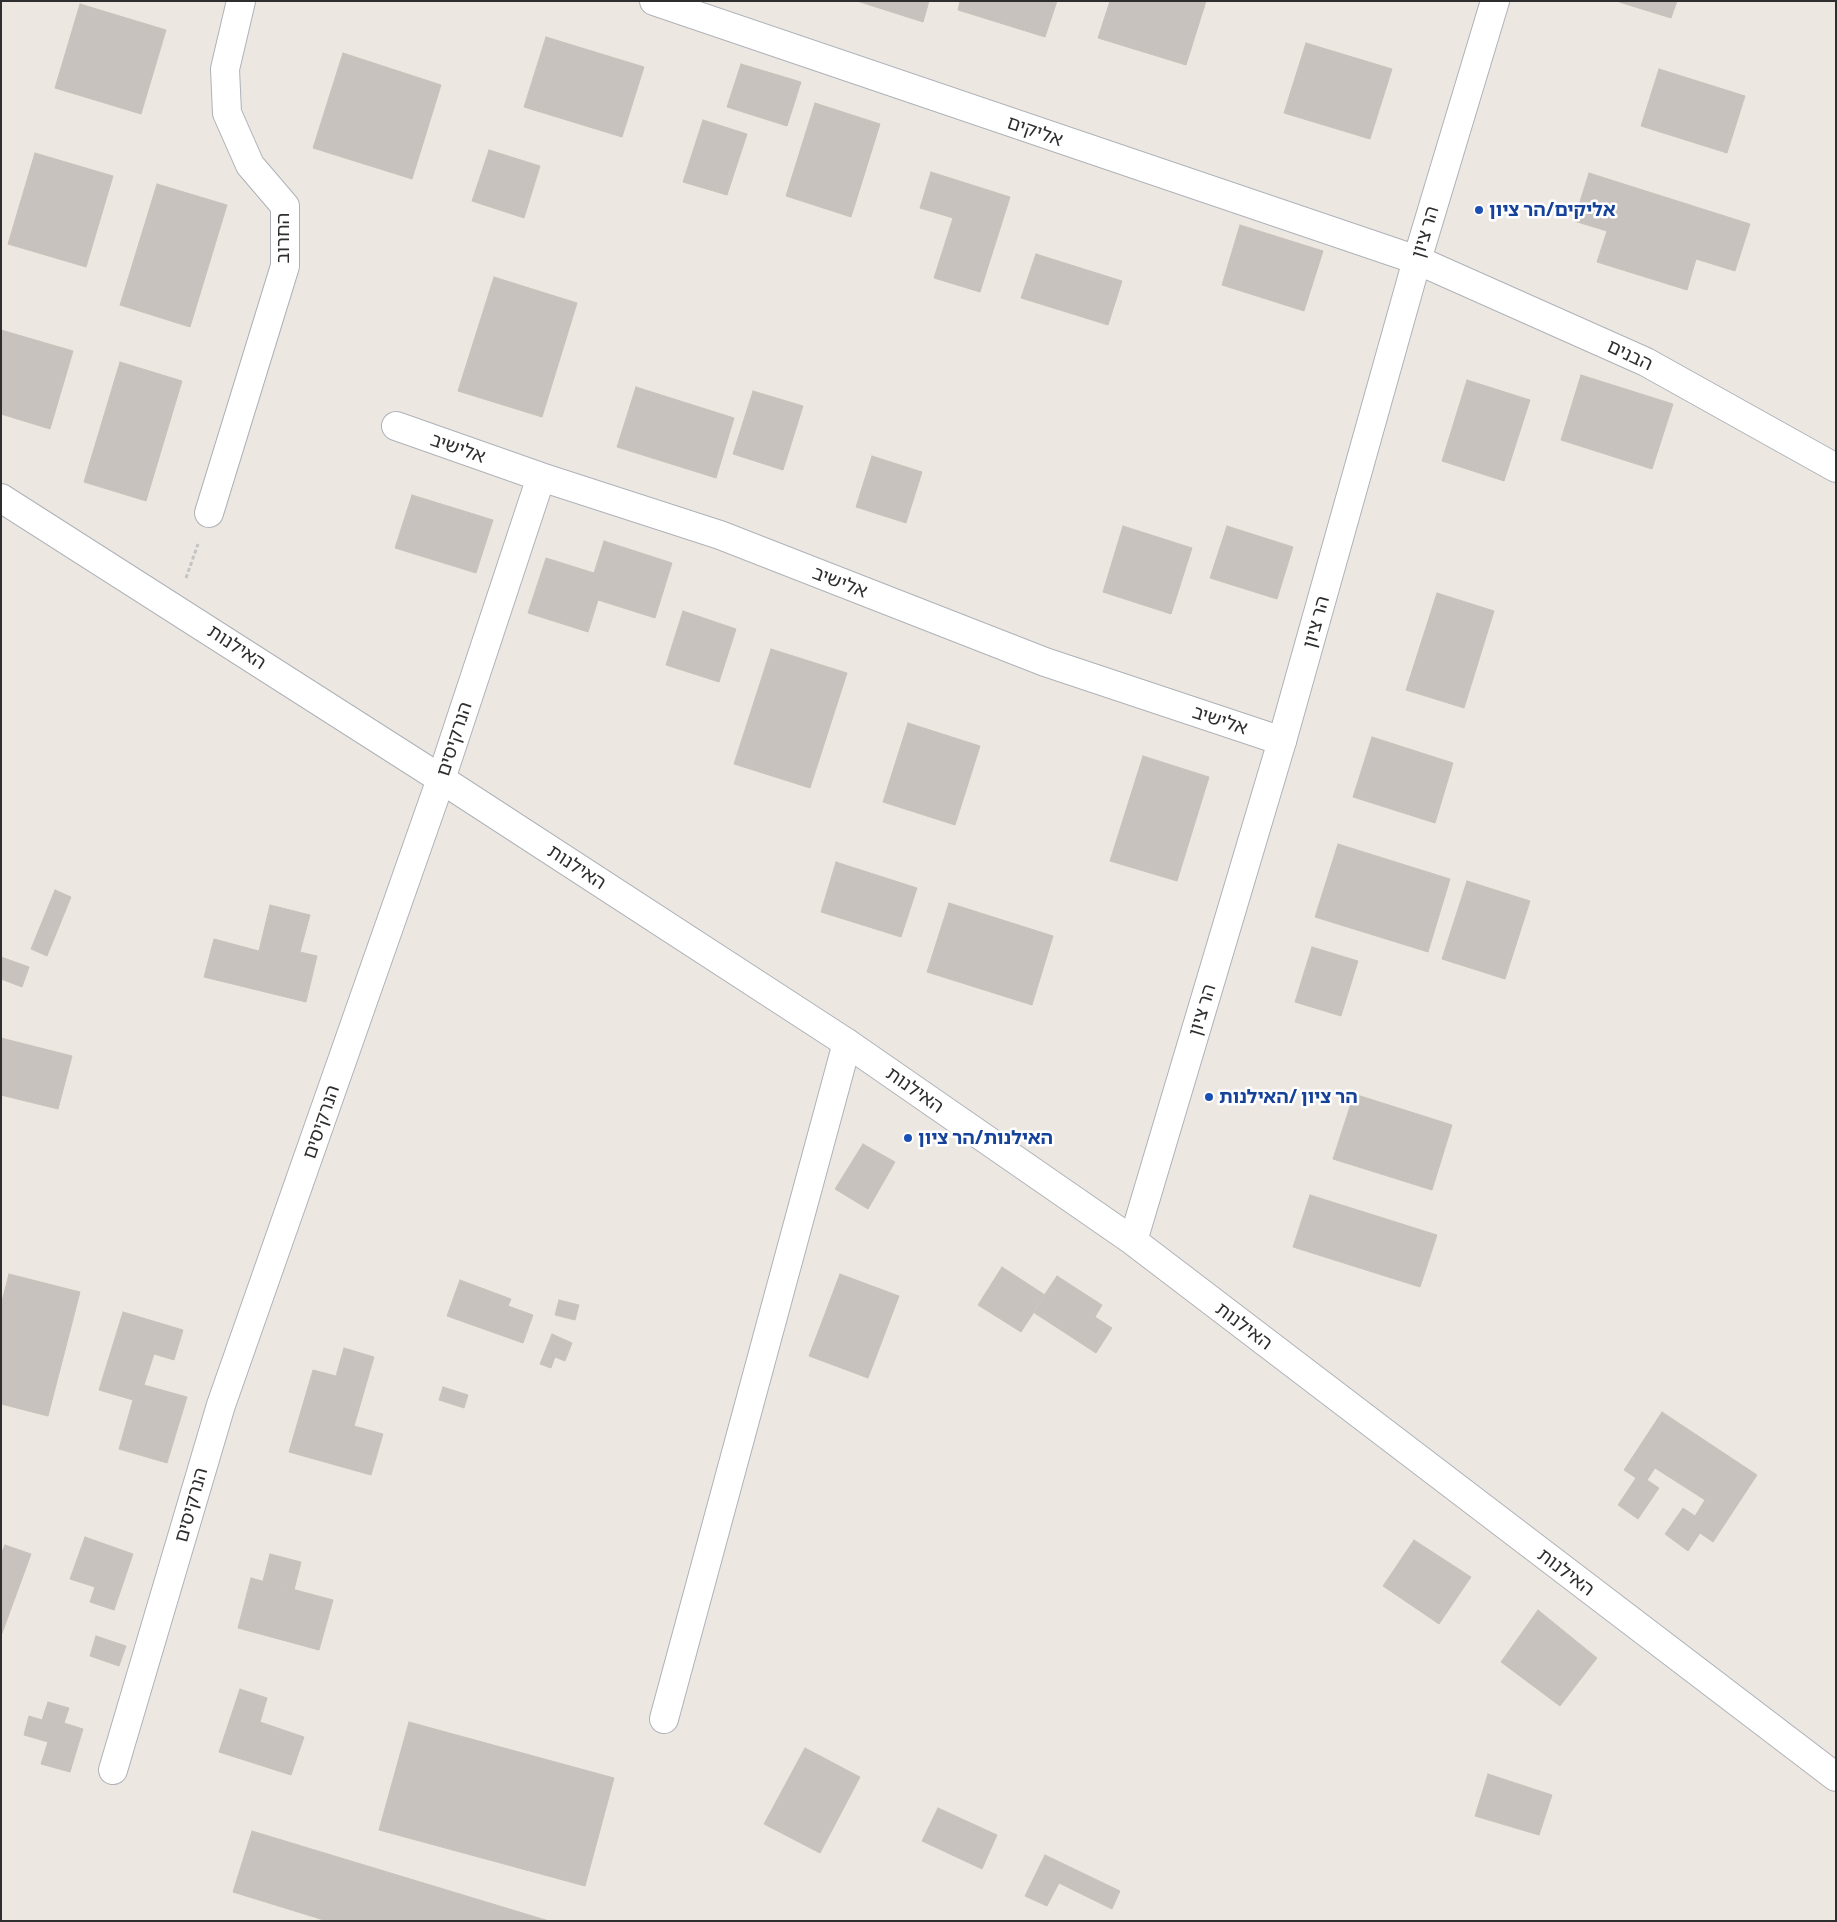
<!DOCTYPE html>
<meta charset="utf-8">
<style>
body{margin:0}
#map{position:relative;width:1837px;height:1922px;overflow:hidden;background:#ede7e2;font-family:Commissioner,sans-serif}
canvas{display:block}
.frame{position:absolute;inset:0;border:2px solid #2e2e2e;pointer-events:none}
</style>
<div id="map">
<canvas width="1837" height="1922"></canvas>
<div class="frame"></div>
</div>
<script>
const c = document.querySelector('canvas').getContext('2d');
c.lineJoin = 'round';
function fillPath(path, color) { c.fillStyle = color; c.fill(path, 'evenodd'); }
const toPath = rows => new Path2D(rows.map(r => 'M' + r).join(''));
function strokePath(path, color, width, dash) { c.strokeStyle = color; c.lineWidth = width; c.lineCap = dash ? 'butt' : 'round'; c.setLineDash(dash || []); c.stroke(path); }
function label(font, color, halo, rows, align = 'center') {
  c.font = font + ' Commissioner,"Noto Sans Hebrew",sans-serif'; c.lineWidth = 5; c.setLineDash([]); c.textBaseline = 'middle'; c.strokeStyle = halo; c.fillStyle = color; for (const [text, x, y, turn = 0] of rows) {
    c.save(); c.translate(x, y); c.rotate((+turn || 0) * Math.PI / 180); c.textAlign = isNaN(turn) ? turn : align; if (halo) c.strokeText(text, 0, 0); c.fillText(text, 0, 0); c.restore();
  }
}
const building = toPath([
 [857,1,929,1,923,22,857,1],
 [960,1,1057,1,1045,37,958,10,960,1],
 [1110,1,1206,1,1186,65,1098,38,1110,1],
 [1616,1,1677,1,1671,18,1616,1],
 [80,4,166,30,141,114,55,88,80,4],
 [546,37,644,67,622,137,524,107,546,37],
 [1306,43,1392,69,1370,139,1284,113,1306,43],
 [343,53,441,85,412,179,313,148,343,53],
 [741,64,801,82,787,126,727,107,741,64],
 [1659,69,1745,96,1727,153,1641,126,1659,69],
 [815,103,880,124,851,217,786,196,815,103],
 [703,120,747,134,727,195,683,182,703,120],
 [489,150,540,166,524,218,472,201,489,150],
 [35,153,113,176,86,267,8,244,35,153],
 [931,172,1010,197,980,292,934,278,953,218,920,208,931,172],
 [1589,173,1750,224,1735,271,1696,259,1687,290,1597,262,1607,231,1574,221,1589,173],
 [157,184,227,205,190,327,120,305,157,184],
 [1240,225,1323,251,1304,311,1222,285,1240,225],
 [1036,254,1122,281,1108,325,1021,298,1036,254],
 [494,277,577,303,542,417,458,391,494,277],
 [1,330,73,351,50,429,1,414,1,330],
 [120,362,182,381,146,501,84,482,120,362],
 [1581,375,1673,404,1652,469,1561,440,1581,375],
 [1467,380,1530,400,1504,481,1442,461,1467,380],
 [636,387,734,418,716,478,617,447,636,387],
 [753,391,803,406,783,470,733,454,753,391],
 [872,456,922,472,906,523,856,507,872,456],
 [412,495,493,520,476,573,395,548,412,495],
 [1123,526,1192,548,1171,614,1103,592,1123,526],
 [1227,526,1293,547,1277,599,1210,578,1227,526],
 [604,541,672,563,655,618,598,600,588,632,528,613,546,558,594,573,604,541],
 [1437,593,1494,611,1464,708,1406,690,1437,593],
 [683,611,736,629,719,682,666,665,683,611],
 [771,649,847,673,810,788,734,764,771,649],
 [908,723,980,746,955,825,883,802,908,723],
 [1372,737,1453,763,1435,823,1353,797,1372,737],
 [1143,756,1209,777,1177,881,1110,861,1143,756],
 [1338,844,1450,879,1428,952,1315,917,1338,844],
 [836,862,917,888,901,937,821,912,836,862],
 [1467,881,1530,901,1505,979,1442,959,1467,881],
 [55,890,71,897,47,956,31,949,55,890],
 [949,903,1053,936,1032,1005,927,972,949,903],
 [270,905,310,915,300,952,317,956,306,1002,204,977,214,939,259,951,270,905],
 [1312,947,1358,961,1341,1016,1295,1002,1312,947],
 [1,957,29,967,22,987,1,979,1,957],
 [1,1038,72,1056,58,1109,1,1095,1,1038],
 [1354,1094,1452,1125,1432,1190,1333,1159,1354,1094],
 [863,1144,895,1162,868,1209,835,1189,863,1144],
 [1310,1195,1437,1235,1420,1287,1293,1247,1310,1195],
 [1002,1267,1045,1295,1021,1332,978,1305,1002,1267],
 [9,1274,80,1292,48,1416,1,1404,1,1305,9,1274],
 [840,1274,899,1296,868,1378,809,1356,840,1274],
 [1057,1276,1102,1305,1095,1317,1112,1328,1096,1353,1033,1312,1057,1276],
 [460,1280,511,1299,508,1306,533,1315,523,1343,447,1316,460,1280],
 [559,1300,579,1305,575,1320,555,1315,559,1300],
 [123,1312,183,1330,174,1360,154,1354,144,1385,187,1397,167,1463,119,1449,133,1400,99,1390,123,1312],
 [552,1334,572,1343,565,1361,555,1357,551,1368,540,1364,552,1334],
 [344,1348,374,1357,354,1426,383,1434,371,1475,289,1452,313,1370,336,1376,344,1348],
 [443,1387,468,1395,464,1408,439,1400,443,1387],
 [1662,1412,1757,1475,1713,1542,1700,1533,1688,1551,1665,1534,1683,1508,1695,1516,1705,1500,1655,1468,1647,1480,1659,1488,1638,1519,1618,1505,1636,1478,1624,1470,1662,1412],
 [85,1537,133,1554,114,1610,90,1602,95,1587,70,1579,85,1537],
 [1414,1540,1471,1577,1439,1624,1383,1586,1414,1540],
 [5,1545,31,1554,1,1636,1,1554,5,1545],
 [270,1554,301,1562,294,1590,263,1581,270,1554],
 [251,1578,333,1600,319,1650,238,1628,251,1578],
 [1538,1610,1597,1658,1560,1706,1501,1662,1538,1610],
 [96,1636,126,1646,119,1666,90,1656,96,1636],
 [240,1689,267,1698,260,1722,304,1737,291,1775,219,1752,240,1689],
 [48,1702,69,1708,64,1723,83,1729,70,1772,41,1764,48,1742,24,1735,29,1716,42,1720,48,1702],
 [409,1722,614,1778,585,1886,379,1830,409,1722],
 [805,1748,860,1777,820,1853,764,1824,805,1748],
 [1488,1774,1552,1795,1539,1835,1475,1816,1488,1774],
 [938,1808,997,1835,982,1869,922,1841,938,1808],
 [252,1831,549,1921,327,1921,233,1892,252,1831],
 [1045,1855,1120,1891,1112,1909,1059,1883,1047,1906,1025,1896,1045,1855]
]);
fillPath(building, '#c7c2bd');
strokePath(building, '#c9c2bb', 1);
const street = toPath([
 [654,1,1417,260,1646,362,1836,468],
 [396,426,541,477,720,535,1045,662,1282,741],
 [209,513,285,266,285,206,250,165,227,113,225,69,241,1],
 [664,1719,847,1043],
 [113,1770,221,1405,441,779,541,477]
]);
const secondary = toPath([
 [1,498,441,779,847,1043,1133,1241,1836,1777],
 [1133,1241,1282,741,1417,260,1495,1]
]);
strokePath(street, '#aeb2b8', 30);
strokePath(secondary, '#aeb2b8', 30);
strokePath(toPath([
 [186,578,198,544]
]), '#c4c4c4', 3, [4, 2.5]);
strokePath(street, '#fff', 28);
strokePath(secondary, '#fff', 28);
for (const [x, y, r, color] of [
 [1479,210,5,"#1a4fb4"],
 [1209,1097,5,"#1a4fb4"],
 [908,1138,5,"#1a4fb4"]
]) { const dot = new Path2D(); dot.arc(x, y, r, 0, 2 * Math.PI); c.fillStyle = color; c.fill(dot); strokePath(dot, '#fff', 2); }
label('19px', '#2e2e2e', '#fff', [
 ["אליקים",1035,131,19],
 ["הר ציון",1425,232,-73],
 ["החרוב",283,238,-90],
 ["הבנים",1630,355,25],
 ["אלישיב",458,448,19],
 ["אלישיב",840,582,21],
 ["הר ציון",1316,622,-74],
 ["האילנות",237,647,33],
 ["אלישיב",1220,720,18],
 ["הנרקיסים",454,739,-72],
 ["האילנות",577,867,33],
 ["הר ציון",1202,1010,-73],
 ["האילנות",915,1090,35],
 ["הנרקיסים",321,1122,-71],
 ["האילנות",1244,1326,37],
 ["הנרקיסים",191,1505,-74],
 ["האילנות",1566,1572,37]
]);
label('bold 19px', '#164399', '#fff', [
 ["אליקים/הר ציון",1489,210],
 ["הר ציון /האילנות",1219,1097],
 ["האילנות/הר ציון",918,1138]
], 'left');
</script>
